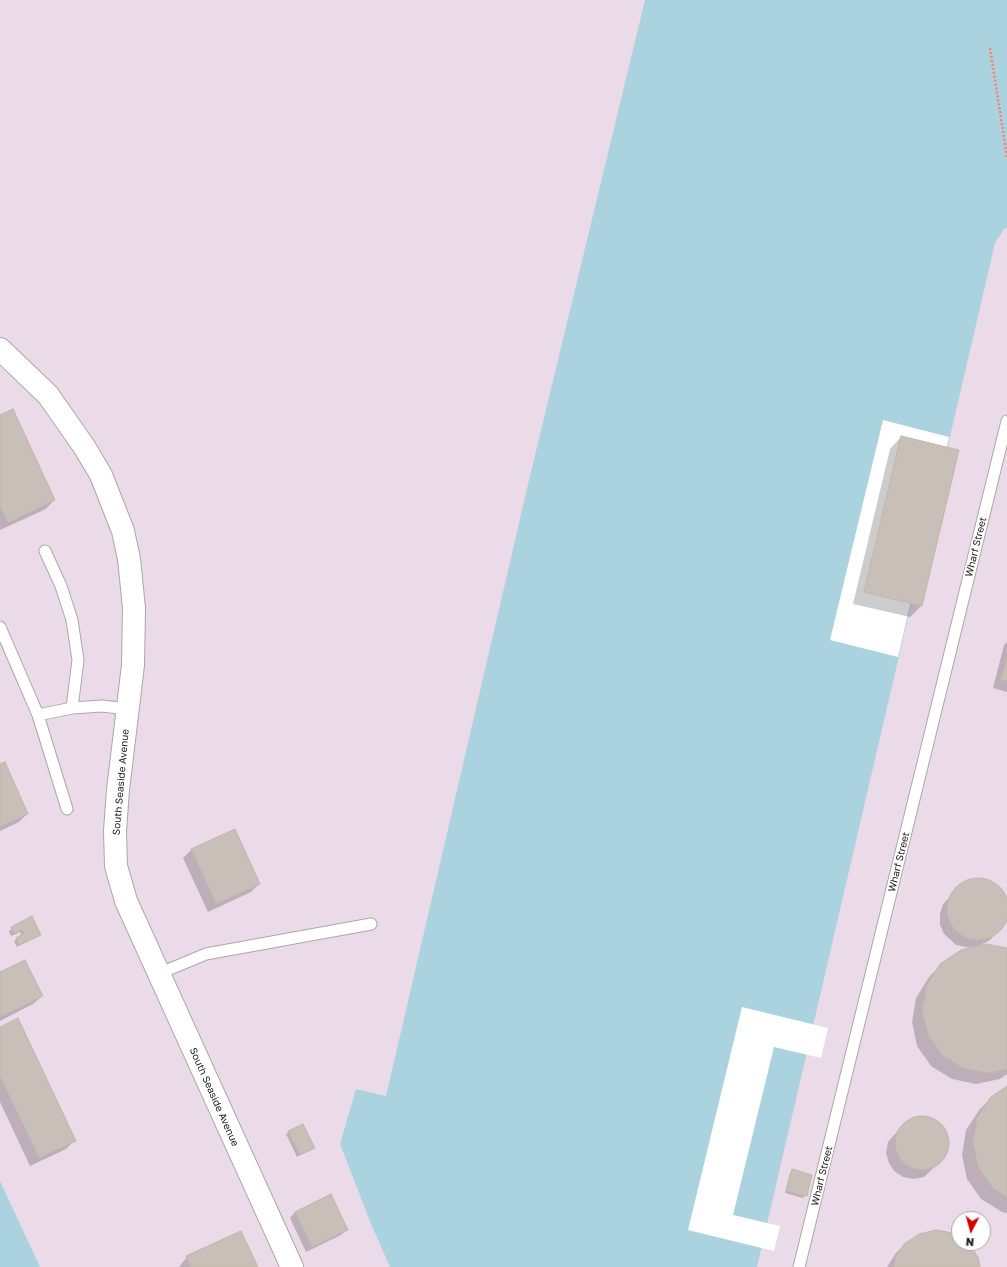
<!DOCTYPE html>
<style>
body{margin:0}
#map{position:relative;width:1007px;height:1267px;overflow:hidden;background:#f2efe9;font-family:"Golos Text",sans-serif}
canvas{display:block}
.north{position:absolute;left:951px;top:1211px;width:40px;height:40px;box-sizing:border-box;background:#fff;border:1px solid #a7a7a7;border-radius:50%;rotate:186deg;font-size:11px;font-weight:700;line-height:16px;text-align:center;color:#222}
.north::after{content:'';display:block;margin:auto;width:14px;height:18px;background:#d40000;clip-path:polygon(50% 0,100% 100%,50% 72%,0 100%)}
</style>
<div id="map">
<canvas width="1007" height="1267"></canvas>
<div class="north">N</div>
</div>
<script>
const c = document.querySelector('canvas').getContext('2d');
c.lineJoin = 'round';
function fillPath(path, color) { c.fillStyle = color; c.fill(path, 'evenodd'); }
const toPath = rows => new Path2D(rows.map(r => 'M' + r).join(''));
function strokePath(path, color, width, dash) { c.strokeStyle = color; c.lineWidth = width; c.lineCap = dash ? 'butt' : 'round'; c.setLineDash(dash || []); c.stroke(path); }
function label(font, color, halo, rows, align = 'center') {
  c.font = font + ' "Golos Text",sans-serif'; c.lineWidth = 3.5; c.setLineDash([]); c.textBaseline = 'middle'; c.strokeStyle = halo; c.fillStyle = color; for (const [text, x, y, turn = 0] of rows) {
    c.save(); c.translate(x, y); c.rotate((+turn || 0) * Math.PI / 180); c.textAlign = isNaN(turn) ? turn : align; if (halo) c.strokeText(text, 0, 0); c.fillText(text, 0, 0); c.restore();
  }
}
fillPath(toPath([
 [0,0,1007,0,1007,1267,0,1267],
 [959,1219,983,1219,983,1243,959,1243]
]), '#ebdbe8');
fillPath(toPath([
 [645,0,1007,0,1007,228,1004,229,995,243,757,1267,390,1267,371,1224,340,1144,356,1089,386,1096,529,480],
 [0,1181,40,1267,0,1267]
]), '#aad3df');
fillPath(toPath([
 [883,420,949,437,898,657,830,640],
 [742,1007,828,1028,821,1058,774,1047,733,1215,780,1226,774,1251,688,1230]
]), '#fff');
fillPath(toPath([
 [0,416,54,500,46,509,0,530],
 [901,437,921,606,910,617,853,604,890,449],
 [1007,642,1007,692,993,688,1004,645],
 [0,765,27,814,19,822,0,831],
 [234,830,259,884,251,892,208,912,183,858,191,850],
 [983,879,993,882,1004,893,1007,899,1006,923,990,940,978,946,1007,949,1007,1074,1000,1079,976,1084,952,1079,931,1066,917,1046,912,1022,916,998,929,977,941,965,971,948,956,945,944,934,940,925,940,914,943,904,963,884,972,880],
 [32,917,40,935,17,947,14,941,22,935,20,932,11,936,9,931],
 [0,973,42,996,33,1004,0,1021],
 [0,1028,75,1140,66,1149,30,1166,0,1102],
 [1007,1087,1007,1213,1002,1212,981,1199,967,1179,962,1155,966,1130,980,1109,991,1098],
 [922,1116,932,1118,941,1124,946,1132,949,1143,947,1153,941,1161,924,1177,914,1179,903,1177,894,1171,889,1163,886,1153,888,1142,903,1125,911,1119],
 [289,1132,314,1147,297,1157,286,1134],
 [792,1171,806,1195,803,1198,785,1193,790,1173],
 [295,1212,347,1229,341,1235,306,1252,290,1218],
 [959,1238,959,1243,967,1243,979,1267,887,1267,896,1253,905,1244],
 [187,1257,257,1267,179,1267]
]), '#0003');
const building = toPath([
 [13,409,55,500,8,523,0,506,0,415,13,409],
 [901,436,959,450,922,606,864,592,901,436],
 [1007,656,1007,681,1001,680,1007,656],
 [5,762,28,814,0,827,0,764,5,762],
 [235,829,260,884,216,904,191,849,235,829],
 '947 909a31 31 0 1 1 62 0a31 31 0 1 1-62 0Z',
 [32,916,41,935,19,945,16,938,24,933,22,930,14,934,11,927,32,916],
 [986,944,1007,948,1007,1069,988,1073,963,1068,942,1055,928,1035,922,1010,927,985,940,964,961,950,986,944],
 [25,960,43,996,0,1017,0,972,25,960],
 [18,1018,76,1141,39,1158,0,1076,0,1027,18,1018],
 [1007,1086,1007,1197,993,1188,978,1167,973,1143,977,1118,991,1097,1007,1086],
 '895 1143a27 27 0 1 1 54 0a27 27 0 1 1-54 0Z',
 [303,1124,315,1148,300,1155,288,1131,303,1124],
 [792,1169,812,1175,807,1196,786,1191,792,1169],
 [331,1194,348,1230,312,1247,295,1212,331,1194],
 [936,1230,953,1233,959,1237,959,1243,968,1243,978,1257,980,1267,894,1267,895,1258,904,1244,919,1234,936,1230],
 [241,1231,258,1267,191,1267,186,1256,241,1231]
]);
fillPath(building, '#c7bfb8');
strokePath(building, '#c4b6ab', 1);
const service = toPath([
 [45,551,61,586,72,620,78,660,72,708],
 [0,627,38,715,72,708,102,706,127,709],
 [38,715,67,809],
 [158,974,206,954,371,924],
 [799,1267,1007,421]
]);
const tertiary = toPath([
 [0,349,48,395,85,448,101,475,123,531,129,559,134,608,133,665,118,790,115,831,116,866,126,901,292,1267]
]);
strokePath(service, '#a9a9a9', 13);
strokePath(tertiary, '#a9a9a9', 24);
strokePath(toPath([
 [990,48,1007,157]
]), '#fa8072', 2.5, [2, 2]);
strokePath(service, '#fff', 11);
strokePath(tertiary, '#fff', 22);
label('10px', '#222', '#fff', [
 ["Wharf Street",976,547,-76],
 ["South Seaside Avenue",121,782,-85],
 ["Wharf Street",899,862,-76],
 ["South Seaside Avenue",214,1097,66],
 ["Wharf Street",822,1176,-76]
]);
</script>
